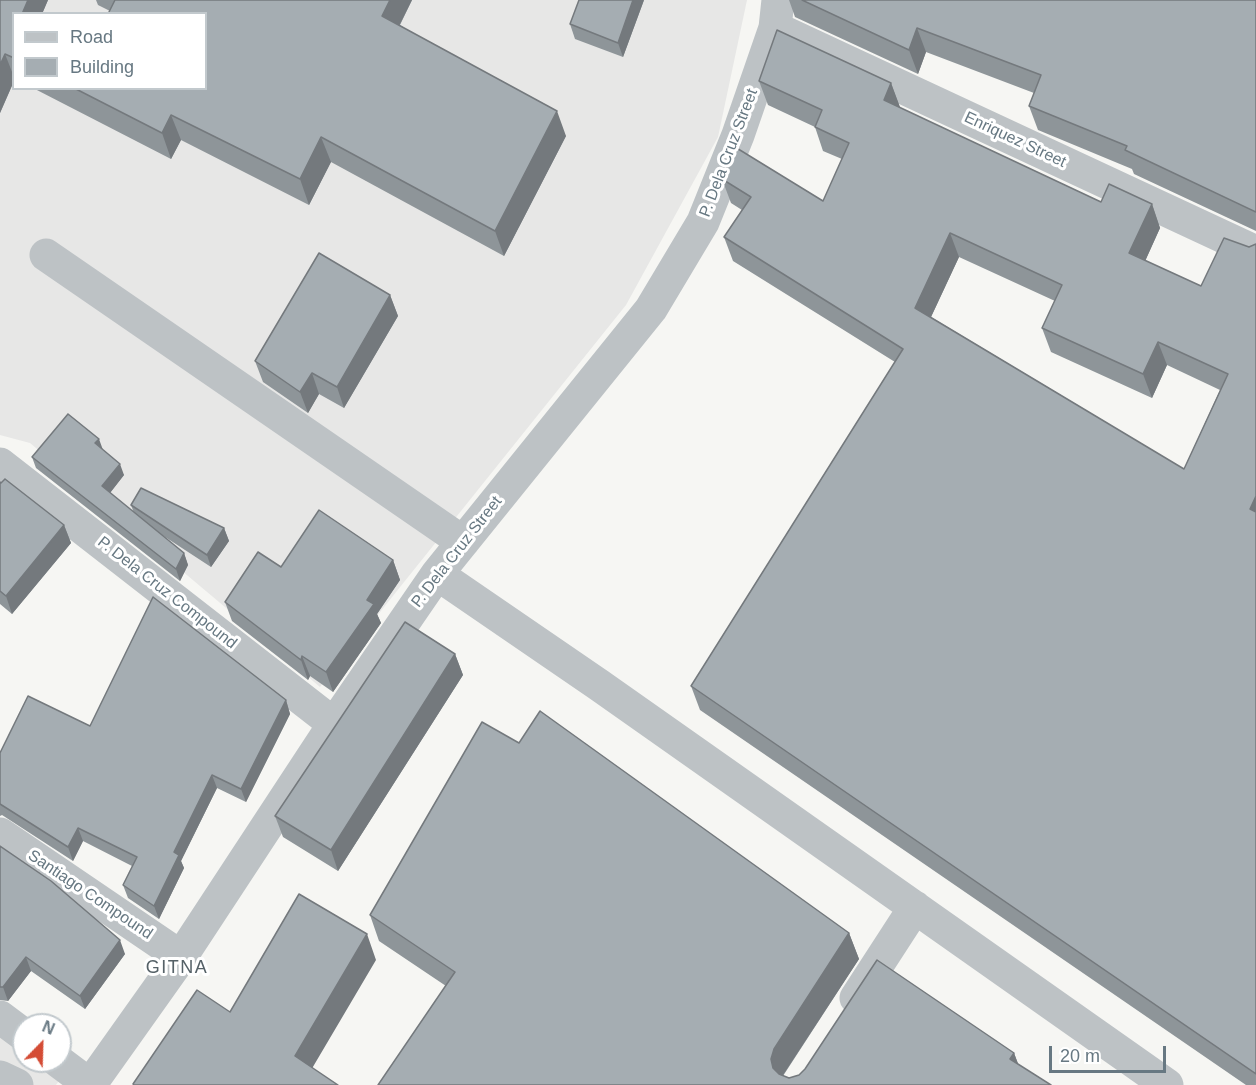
<!DOCTYPE html>
<style>
body{margin:0}
#map{position:relative;width:1256px;height:1085px;overflow:hidden;background:#f6f6f3;font-family:Helvetica,sans-serif}
canvas{display:block}
.legend{position:absolute;left:12px;top:12px;width:195px;height:78px;box-sizing:border-box;background:#fff;border:2px solid #c2c9cd;margin:0;padding:8px 10px;list-style:none;font-size:18px;color:#677882}
.legend li{display:flex;align-items:center;gap:12px;height:30px}
.legend b{width:30px;border:2px solid #c2c9cd}
.north{position:absolute;left:12px;top:1013px;width:60px;height:60px;box-sizing:border-box;background:#fff;border:2px solid #c2c9cd;border-radius:50%;rotate:23deg;font-size:16px;font-weight:700;line-height:24px;text-align:center;color:#677882}
.north::after{content:'';display:block;margin:auto;width:21px;height:27px;background:#d44c35;clip-path:polygon(50% 0,100% 100%,50% 72%,0 100%)}
.scale{position:absolute;left:1049px;top:1046px;width:117px;height:27px;box-sizing:border-box;border:3px solid #677882;border-top:0;padding-left:8px;font-size:18px;line-height:21px;white-space:nowrap;color:#677882;-webkit-text-stroke:4px #fff;paint-order:stroke}
</style>
<div id="map">
<canvas width="1256" height="1085"></canvas>
<ul class="legend">
<li><b style="height:8px;background:#bdc2c5"></b>Road</li>
<li><b style="height:16px;background:#a5adb2"></b>Building</li>
</ul>
<div class="north">N</div>
<div class="scale">20 m</div>
</div>
<script>
const c = document.querySelector('canvas').getContext('2d');
c.lineJoin = 'round';
function fillPath(path, color) { c.fillStyle = color; c.fill(path, 'evenodd'); }
const toPath = rows => new Path2D(rows.map(r => 'M' + r).join(''));
function strokePath(path, color, width, dash) { c.strokeStyle = color; c.lineWidth = width; c.lineCap = dash ? 'butt' : 'round'; c.setLineDash(dash || []); c.stroke(path); }
function label(font, color, halo, rows, align = 'center') {
  c.font = font + ' Helvetica,sans-serif'; c.lineWidth = 6; c.setLineDash([]); c.textBaseline = 'middle'; c.strokeStyle = halo; c.fillStyle = color; for (const [text, x, y, turn = 0] of rows) {
    c.save(); c.translate(x, y); c.rotate((+turn || 0) * Math.PI / 180); c.textAlign = isNaN(turn) ? turn : align; if (halo) c.strokeText(text, 0, 0); c.fillText(text, 0, 0); c.restore();
  }
}
fillPath(toPath([
 [0,0,747,0,718,137,626,305,320,687,30,443,0,435],
 [14,14,206,14,206,88,14,88],
 [0,1031,24,1048,24,1061,42,1061,63,1075,56,1085,0,1085]
]), '#e7e7e6');
strokePath(toPath([
 [775,28,1256,252],
 [46,255,463,542],
 [0,464,334,724],
 [437,574,599,685,1167,1085],
 [0,834,181,957],
 [856,998,915,907],
 [0,1017,24,1035],
 [58,1061,90,1085,181,957,334,724,437,574,651,309,703,222,738,135,775,28,778,0],
 [0,1077,17,1085]
]), '#bdc2c5', 33);
fillPath(toPath([
 [0,0,48,0,42,14,14,14,14,81,0,113],
 [96,0,412,0,400,25,566,136,504,256,331,162,309,205,181,140,171,159,33,88,206,88,110,11,98,5],
 [644,0,623,57,575,39,570,24],
 [789,0,1256,0,1256,231,1134,174,1132,169,1038,130,1029,106,1034,93,926,52,918,74,795,17],
 [759,81,891,83,900,108,1101,202,1152,204,1160,228,1145,261,1201,286,1249,247,1256,244,1256,1085,1246,1085,700,710,691,686,895,362,733,261,724,237,742,210,731,203,722,179,823,201,842,159,823,151,815,127,768,105],
 [959,257,1055,301,1042,328,1051,352,1152,398,1167,365,1220,390,1184,469,931,317],
 [390,295,398,316,344,408,319,394,308,413,263,382,255,361],
 [103,450,124,475,110,493,134,513,131,505,224,528,229,541,211,567,159,533,184,553,188,565,180,581,36,468,32,457],
 [0,482,64,525,71,543,12,614,0,604],
 [393,560,400,580,377,614,381,623,333,692,310,676,308,680,232,621,225,602,281,567],
 [455,654,463,675,338,871,283,837,275,816],
 [286,700,290,714,246,802,217,788,181,861,184,868,159,919,128,898,123,885,132,866,83,841,73,861,2,815,0,816,0,753,90,726],
 [0,846,125,954,85,1009,31,971,8,1001,0,1000],
 [370,915,849,933,859,959,783,1076,789,1078,1014,1053,1018,1064,1051,1085,378,1085,446,986,379,941]
]), '#8e9599');
fillPath(toPath([
 [28,0,48,0,42,14,22,14],
 [390,0,412,0,391,42,382,16],
 [633,0,644,0,623,57,618,43],
 [917,28,926,52,918,74,909,50],
 [5,54,14,77,14,81,0,113,0,65],
 [891,83,900,107,893,124,884,100],
 [557,111,566,136,504,256,495,231],
 [171,115,181,140,171,159,162,133],
 [321,137,331,162,309,205,300,179],
 [1152,204,1160,228,1138,277,1129,253],
 [950,233,959,257,924,332,915,308],
 [390,295,398,316,344,408,337,387],
 [1158,342,1167,365,1152,398,1143,374],
 [312,373,319,394,308,413,300,392],
 [99,439,103,450,95,443],
 [120,464,124,475,106,498,102,486],
 [1256,496,1256,525,1250,509],
 [64,525,71,543,12,614,6,596],
 [224,528,229,541,211,567,207,555],
 [184,553,188,565,180,581,176,569],
 [393,560,400,580,377,614,381,623,333,692,326,672,367,600],
 [455,654,463,675,338,871,331,850],
 [302,656,310,676,308,680,301,660],
 [286,700,290,714,246,802,241,789],
 [212,775,217,788,181,861,184,868,159,919,154,906,174,852],
 [78,828,83,841,73,861,68,847],
 [849,933,859,959,783,1075,780,1085,773,1068,771,1059,774,1049],
 [367,934,376,960,304,1082,295,1056],
 [120,940,125,954,85,1009,80,996],
 [26,957,31,971,8,1001,3,987],
 [1014,1053,1024,1079,1010,1059]
]), '#74797d');
const building = toPath([
 [0,0,28,0,22,14,14,14,14,58,5,54,0,65,0,0],
 [115,0,390,0,382,16,557,111,495,231,321,137,300,179,171,115,162,133,74,88,206,88,206,14,108,14,115,0],
 [579,0,633,0,618,43,570,24,579,0],
 [802,0,1256,0,1256,212,1125,150,1127,146,1029,106,1041,75,917,28,909,50,802,0],
 [777,30,891,83,884,100,1101,202,1109,184,1152,204,1129,253,1201,286,1224,238,1249,247,1256,244,1256,496,1250,509,1256,512,1256,1074,691,686,903,349,724,237,751,197,722,179,735,147,823,201,849,143,815,127,822,110,759,81,777,30],
 [950,233,1062,285,1042,328,1143,374,1158,342,1228,374,1184,469,915,308,950,233],
 [319,253,390,295,337,387,312,373,300,392,255,361,319,253],
 [68,414,99,439,95,443,120,464,102,486,184,553,176,569,32,457,68,414],
 [5,479,64,525,6,596,0,591,0,482,1,483,5,479],
 [141,488,224,528,207,555,131,505,141,488],
 [319,510,393,560,367,600,374,604,326,672,302,656,301,660,225,602,258,552,281,567,319,510],
 [153,597,286,700,241,789,212,775,174,852,179,855,154,906,123,885,137,857,78,828,68,847,0,804,0,753,28,696,90,726,153,597],
 [405,622,455,654,331,850,275,816,405,622],
 [540,711,849,933,774,1049,771,1059,773,1068,779,1074,789,1078,799,1075,805,1069,877,960,1014,1053,1010,1059,1051,1085,378,1085,455,972,370,915,482,722,519,743,540,711],
 [0,846,51,881,120,940,80,996,26,957,3,987,0,987,0,846],
 [299,894,367,934,295,1056,338,1085,134,1085,133,1084,197,990,230,1012,299,894]
]);
fillPath(building, '#a5adb2');
strokePath(building, '#74797d', 1.5);
label('16px', '#677882', '#fff', [
 ["Enriquez Street",1015,140,25],
 ["P. Dela Cruz Street",729,153,-69],
 ["P. Dela Cruz Street",457,552,-52],
 ["P. Dela Cruz Compound",167,593,38],
 ["Santiago Compound",90,895,34]
]);
c.letterSpacing = '1.5px';
label('18px', '#556167', '#fff', [
 ["GITNA",177,968]
]);
c.letterSpacing = '0px';
</script>
